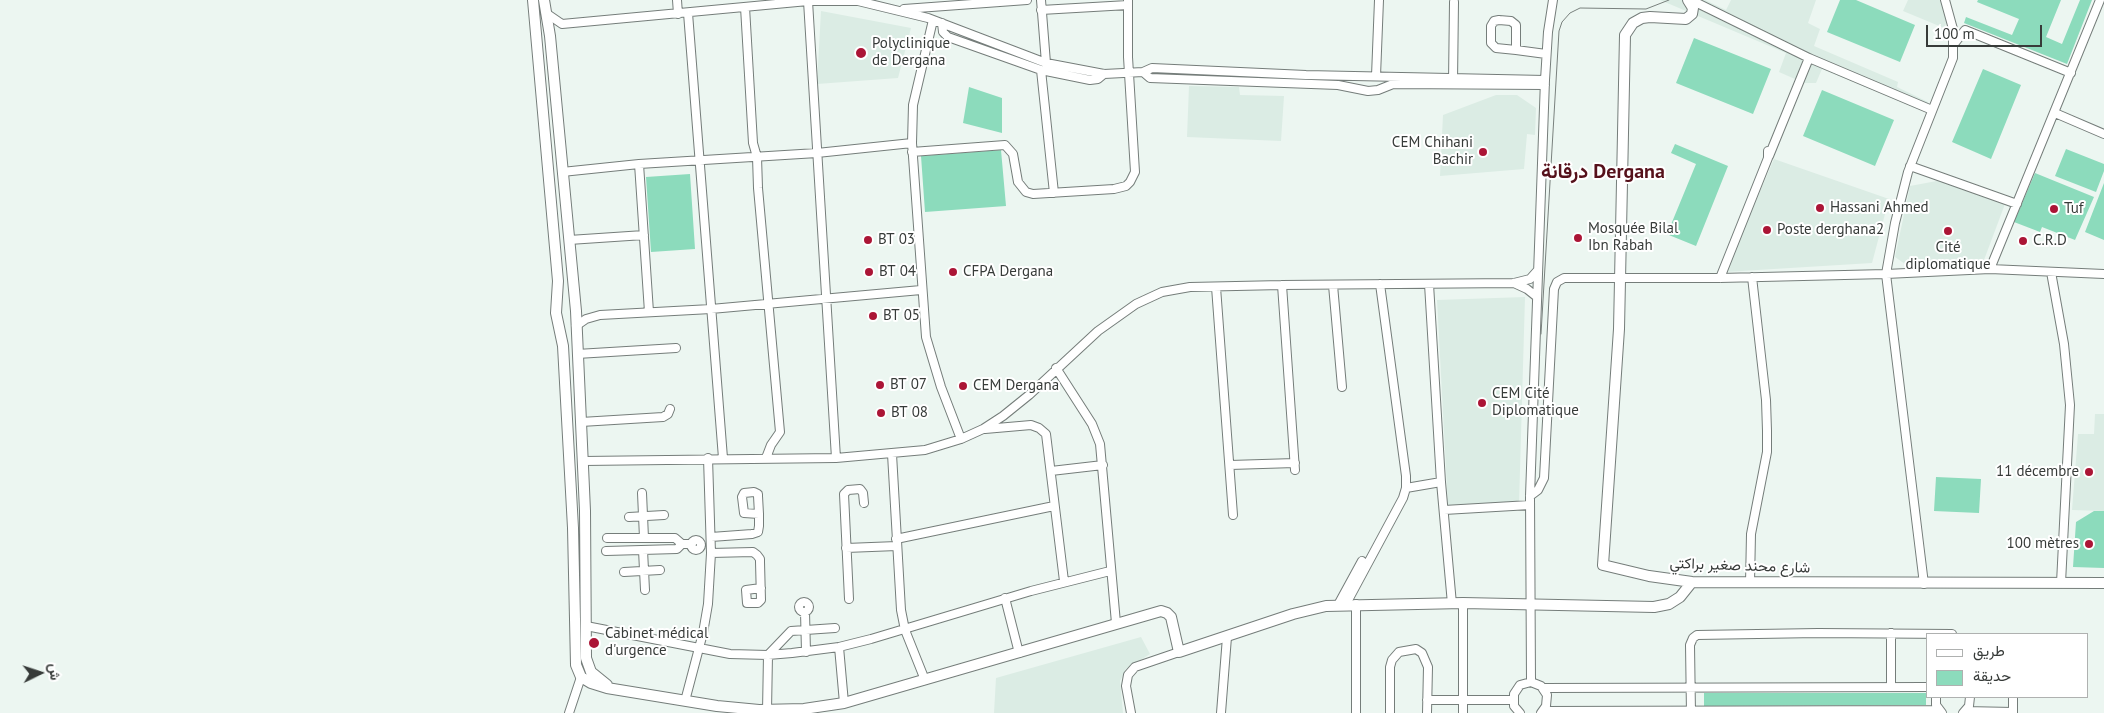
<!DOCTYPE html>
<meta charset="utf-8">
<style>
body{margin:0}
#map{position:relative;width:2104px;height:713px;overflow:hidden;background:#ecf6f1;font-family:"PT Sans",Vazirmatn,sans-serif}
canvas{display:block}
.legend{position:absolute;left:1926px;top:633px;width:162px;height:65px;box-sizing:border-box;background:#fff;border:1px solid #afb1b0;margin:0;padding:6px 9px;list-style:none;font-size:15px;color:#373b39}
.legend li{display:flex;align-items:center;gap:10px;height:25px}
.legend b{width:25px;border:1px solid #afb1b0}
.north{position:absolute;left:15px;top:648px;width:50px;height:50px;-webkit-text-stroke:4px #fff;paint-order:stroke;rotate:86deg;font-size:14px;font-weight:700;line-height:20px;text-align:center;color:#373b39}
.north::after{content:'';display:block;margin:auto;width:18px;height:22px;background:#373b39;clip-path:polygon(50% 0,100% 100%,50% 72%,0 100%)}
.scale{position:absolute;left:1926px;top:25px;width:116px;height:22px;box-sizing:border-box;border:2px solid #373b39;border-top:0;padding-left:6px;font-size:15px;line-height:18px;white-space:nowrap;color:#373b39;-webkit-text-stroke:4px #fff;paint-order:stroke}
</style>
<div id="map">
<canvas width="2104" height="713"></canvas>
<ul class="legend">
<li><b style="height:6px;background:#fff"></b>طريق</li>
<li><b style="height:14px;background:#8cdbbc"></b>حديقة</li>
</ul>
<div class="north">ش</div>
<div class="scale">100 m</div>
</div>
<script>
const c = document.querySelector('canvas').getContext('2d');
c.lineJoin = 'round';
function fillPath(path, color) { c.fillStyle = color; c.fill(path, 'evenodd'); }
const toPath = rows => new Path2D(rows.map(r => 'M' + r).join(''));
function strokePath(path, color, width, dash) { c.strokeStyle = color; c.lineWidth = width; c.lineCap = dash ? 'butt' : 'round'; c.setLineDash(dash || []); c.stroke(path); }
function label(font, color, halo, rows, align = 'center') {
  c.font = font + ' "PT Sans",Vazirmatn,sans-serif'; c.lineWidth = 4; c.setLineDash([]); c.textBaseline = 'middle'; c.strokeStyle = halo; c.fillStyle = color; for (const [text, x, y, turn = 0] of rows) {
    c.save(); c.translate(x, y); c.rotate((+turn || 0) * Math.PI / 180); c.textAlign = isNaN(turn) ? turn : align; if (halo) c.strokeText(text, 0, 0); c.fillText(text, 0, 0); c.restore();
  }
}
fillPath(toPath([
 [1660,0,1705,0,1726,10,1731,0,1816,0,1808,23,1820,29,1814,46,1898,82,1897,87,1928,102,1925,112,1822,69,1816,83,1804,83,1779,72,1786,53],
 [1908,0,1942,0,1948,20,1944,28,1903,11],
 [821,11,911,28,898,78,817,84],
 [1189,86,1239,87,1240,95,1284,96,1281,141,1187,137],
 [1496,95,1517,95,1536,108,1535,135,1527,134,1524,169,1440,176,1443,115],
 [1774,159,1889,199,1872,263,1725,272],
 [1942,180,2005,204,1984,260,1905,264,1895,257,1910,186],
 [1525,297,1519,505,1448,506,1437,300],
 [2095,414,2104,414,2104,511,2072,510,2078,434,2094,434],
 [1141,637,1150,654,1126,669,1120,681,1123,713,994,713,996,678]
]), '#dbece4');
fillPath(toPath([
 [1840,0,1856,0,1915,25,1900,62,1827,32],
 [1978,0,2061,0,2046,37,2062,44,2080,0,2092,0,2067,64,1964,23,1966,17,2012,35,2019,19,1977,2],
 [1694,38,1771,69,1753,114,1676,83],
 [1983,69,2021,85,1991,159,1952,142],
 [969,87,1002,98,1002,133,963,123],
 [1822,90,1894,120,1875,166,1803,136],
 [1675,144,1728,166,1696,246,1654,229,1657,222,1670,227,1696,164,1671,153],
 [2066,149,2104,164,2104,171,2096,192,2055,176],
 [1001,150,1006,206,925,212,921,156],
 [2035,173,2094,197,2075,240,2042,227,2040,232,2014,222],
 [690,174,695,249,651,252,646,177],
 [2104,183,2104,240,2085,232],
 [1936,477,1981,479,1979,513,1934,511],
 [2094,511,2104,511,2104,568,2073,567,2076,522],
 [1704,693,1926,693,1926,705,1704,706]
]), '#8cdbbc');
const minor = toPath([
 [677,0,678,14],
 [1041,0,1046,63],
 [1691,0,1809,58,1932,110],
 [808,1,836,458],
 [745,7,753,143,757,157,758,188,780,432,771,445,766,458],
 [904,9,1027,0],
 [1041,10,1128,5],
 [546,13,562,24,808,1,858,1,928,18,1046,63,1104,74,1143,72,1152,68,1306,75,1545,80],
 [688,13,723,458],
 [933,20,913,105,912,143,926,337,941,387,961,439],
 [1499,20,1511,21,1516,25,1516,50,1496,48,1491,43,1491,26,1494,21,1499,20],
 [942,23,943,32,948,37,1041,70,1090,80,1098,79,1104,74],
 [1954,44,1965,30,2071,73],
 [1516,50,1546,54],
 [1041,70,1054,193],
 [1143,72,1150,78,1338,85,1368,91,1378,90,1393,84,1545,85],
 [1376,76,1379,0],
 [1453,82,1454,2],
 [2055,113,2104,134],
 [912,152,1005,145,1013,154,1018,182,1026,192,1033,194,1114,189,1126,186,1130,182,1135,172,1128,57,1128,0],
 [1769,156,1809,58],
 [639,164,649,312],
 [1910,166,2017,204],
 [562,172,639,164,817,153,912,143],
 [569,240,644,235],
 [1990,269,2100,0],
 [2051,272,2064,344,2070,405,2061,583],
 [1720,278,1768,158,1768,151],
 [1514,283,1527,289,1537,297],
 [1429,284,1441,482,1452,604],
 [1282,285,1295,470],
 [1333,285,1342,387],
 [1216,287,1233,515],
 [576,326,586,319,600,315,711,309,921,290],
 [577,354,676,348],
 [1056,368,1092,424,1100,444,1116,623],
 [581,422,663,417,668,414,670,409],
 [985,429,1031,425,1039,428,1046,434,1064,581],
 [892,454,901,610,905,630,925,680],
 [583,461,836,458,925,450,961,439,983,429,1003,416,1029,395,1098,331,1136,304,1162,292,1190,287,1282,285,1514,283,1530,279,1538,270],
 [1230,465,1295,463],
 [1051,471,1103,465],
 [1406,488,1441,482],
 [642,493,644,538],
 [1530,496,1538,490,1544,478,1554,289,1557,282,1564,278,1720,278,1886,274,1990,269,2104,274],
 [1444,510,1530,505],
 [629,517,664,515],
 [711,537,752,534,758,532,759,526,759,514,758,496,758,494,754,492,744,493,742,497,744,513,759,514],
 [607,538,675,538,682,544],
 [896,539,1054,506],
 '691 545a5 5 0 1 1 10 0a5 5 0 1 1-10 0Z',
 [846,548,897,546],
 [643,550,645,590],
 [606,551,677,549,682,544,692,544],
 [711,553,753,552,757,555,760,559,760,562,761,600,758,603,747,603,746,590,761,588],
 [624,572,660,570],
 [1750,583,1751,534,1767,452,1767,431,1766,400,1752,277],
 [1924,584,1886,274,1895,223,1908,172,1953,58,1953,29,1945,0],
 [1005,598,1019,653],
 [849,599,844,494,848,490,860,489,863,493,864,503],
 '799 607a5 5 0 1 1 10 0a5 5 0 1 1-10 0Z',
 [1346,604,1403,498,1406,488,1406,476,1380,284],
 [1356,604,1356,713],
 [1338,605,1362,561],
 [805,612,806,652],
 [586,626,730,654,768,655,792,653,839,647,871,639,1031,591,1110,571],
 [839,647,844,703],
 [1531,682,1530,496,1545,80,1548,32,1553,0],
 [1891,687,1891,633],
 [1544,688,1928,687],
 [1936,697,1936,705,1942,713],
 [2013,697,2013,713],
 [1427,700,1513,700],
 [685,701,703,633,708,604,711,553,708,458],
 [767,711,768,655,791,631,835,628],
 [1543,711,1939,710],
 [569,713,581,677],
 [1131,713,1126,686,1128,675,1135,667,1179,652],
 [1221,713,1227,637],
 [1390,713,1390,667,1392,660,1399,652,1416,649,1422,653,1428,667,1427,713],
 [1463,713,1463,603],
 [1520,713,1514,706,1514,694,1520,685,1531,682,1541,686,1547,695,1546,706,1541,713],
 [1691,713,1690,645,1693,638,1697,635,1818,633,1952,634],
 [1963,713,1969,706,1970,697],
 [1965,713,1965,711,2013,712]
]);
const tertiary = toPath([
 [533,0,558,281,556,313,563,346,573,528,576,665,581,677,591,683,607,688,717,706,759,710,804,709,844,703,1161,611,1167,613,1171,617,1179,652,1293,614,1326,606,1463,603,1654,607,1669,604,1680,597,1692,582],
 [544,0,550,36,576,311,585,511,586,658,591,672,607,685],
 [1688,0,1693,8,1692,14,1686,19,1650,17,1642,18,1633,23,1625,35,1619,329,1603,565,1649,576,1692,582,2104,583]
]);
strokePath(minor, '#757d7a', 10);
strokePath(tertiary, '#757d7a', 12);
strokePath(minor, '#fff', 8);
strokePath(tertiary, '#fff', 10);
strokePath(toPath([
 [1541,334,1559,31,1562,22,1570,13,1580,8,1646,9,1669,0]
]), '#79807d', 1);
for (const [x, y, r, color] of [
 [861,53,6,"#ab1536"],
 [1483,152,5,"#ab1536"],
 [1820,208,5,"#ab1536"],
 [2054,209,5,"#ab1536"],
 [1767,230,5,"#ab1536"],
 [1948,231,5,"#ab1536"],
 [1578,238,5,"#ab1536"],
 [868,240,5,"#ab1536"],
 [2023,241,5,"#ab1536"],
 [869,272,5,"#ab1536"],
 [953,272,5,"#ab1536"],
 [873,316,5,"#ab1536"],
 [880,385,5,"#ab1536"],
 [963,386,5,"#ab1536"],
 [1482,403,5,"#ab1536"],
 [881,413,5,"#ab1536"],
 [2089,472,5,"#ab1536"],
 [2089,544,5,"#ab1536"],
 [594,643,6,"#ab1536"]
]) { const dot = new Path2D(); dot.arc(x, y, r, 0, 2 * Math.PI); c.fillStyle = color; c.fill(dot); strokePath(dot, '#fff', 2); }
label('15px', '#373b39', '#fff', [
 ["Polyclinique",872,44],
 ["de Dergana",872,61],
 ["CEM Chihani",1473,143,"right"],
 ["Bachir",1473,160,"right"],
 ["Hassani Ahmed",1830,208],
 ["Tuf",2064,209],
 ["Mosquée Bilal",1588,229],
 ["Ibn Rabah",1588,246],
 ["Poste derghana2",1777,230],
 ["BT 03",878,240],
 ["C.R.D",2033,241],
 ["Cité",1948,248,"center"],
 ["diplomatique",1948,265,"center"],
 ["BT 04",879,272],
 ["CFPA Dergana",963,272],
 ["BT 05",883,316],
 ["BT 07",890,385],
 ["CEM Dergana",973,386],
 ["CEM Cité",1492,394],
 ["Diplomatique",1492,411],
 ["BT 08",891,413],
 ["11 décembre",2079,472,"right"],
 ["100 mètres",2079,544,"right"],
 ["Cabinet médical",605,634],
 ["d'urgence",605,651]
], 'left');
label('15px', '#373b39', '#fff', [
 ["شارع محند صغير براكتي",1740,566,2]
]);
label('bold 20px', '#56111b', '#fff', [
 ["درقانة Dergana",1603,172]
]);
</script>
